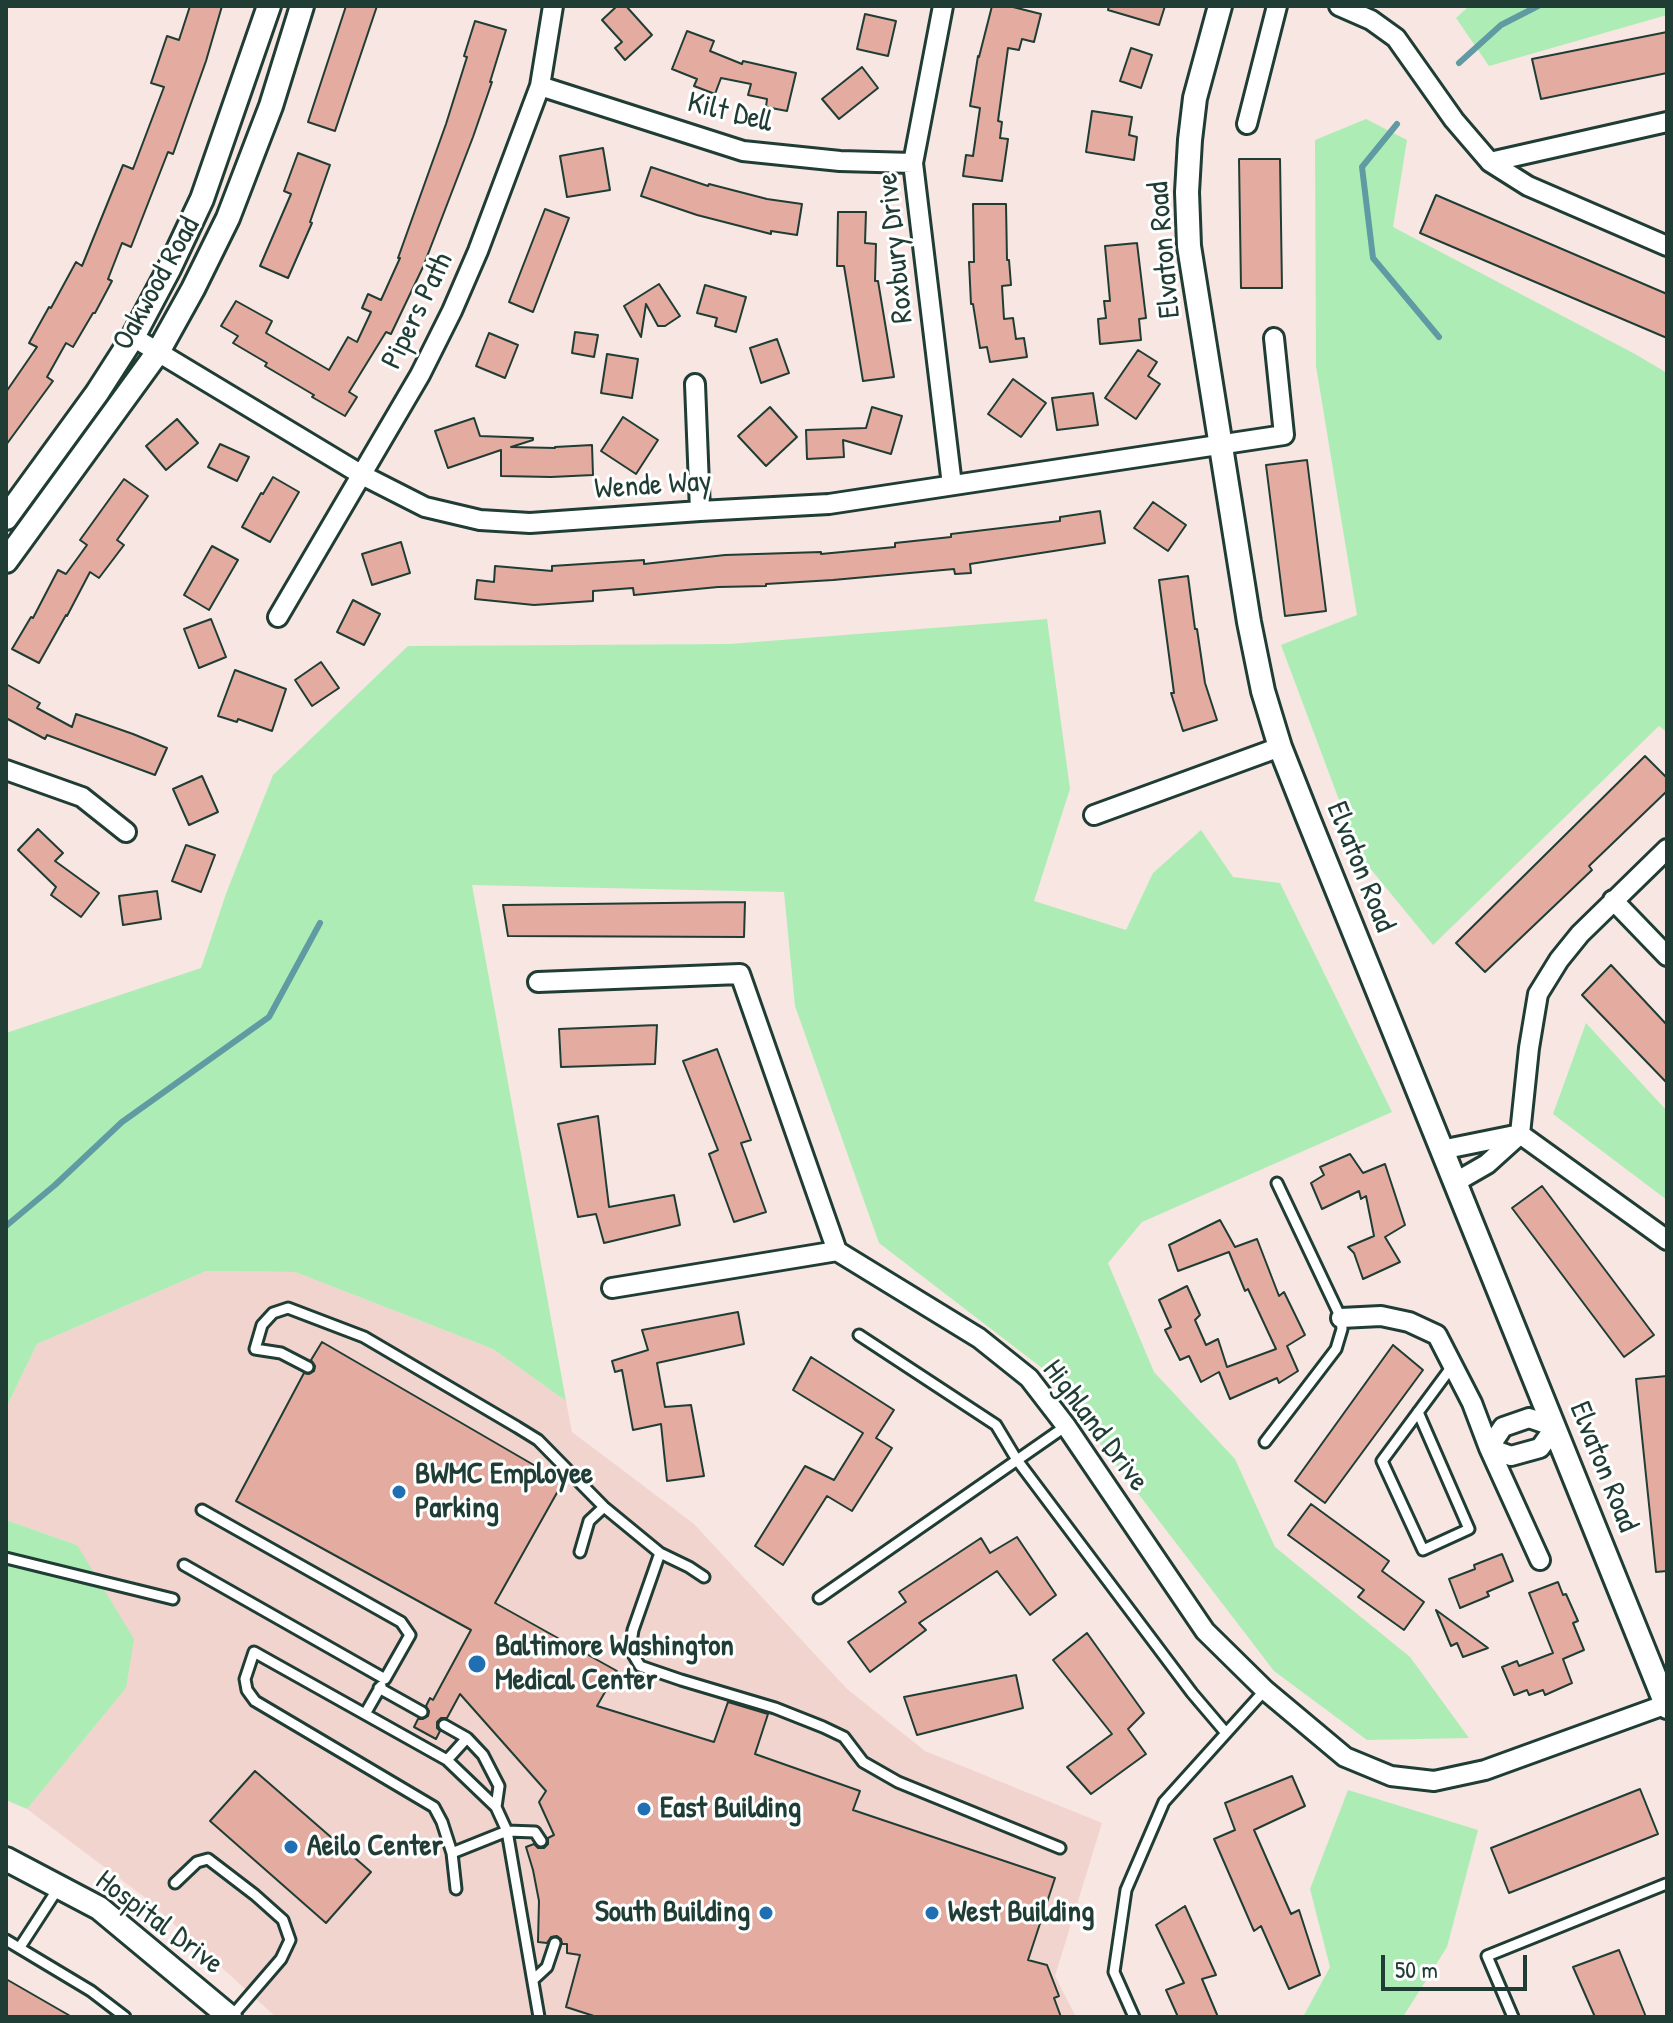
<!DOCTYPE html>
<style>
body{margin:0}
#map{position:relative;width:1673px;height:2023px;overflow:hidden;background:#f7e6e2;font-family:"Patrick Hand",sans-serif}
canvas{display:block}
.frame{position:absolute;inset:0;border:8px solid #1f3d34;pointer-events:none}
.scale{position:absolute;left:1381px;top:1955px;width:146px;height:36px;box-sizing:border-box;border:4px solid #1f3d34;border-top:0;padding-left:10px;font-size:24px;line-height:28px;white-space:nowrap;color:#1f3d34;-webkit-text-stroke:6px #fff;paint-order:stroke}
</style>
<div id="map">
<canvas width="1673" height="2023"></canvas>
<div class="frame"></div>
<div class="scale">50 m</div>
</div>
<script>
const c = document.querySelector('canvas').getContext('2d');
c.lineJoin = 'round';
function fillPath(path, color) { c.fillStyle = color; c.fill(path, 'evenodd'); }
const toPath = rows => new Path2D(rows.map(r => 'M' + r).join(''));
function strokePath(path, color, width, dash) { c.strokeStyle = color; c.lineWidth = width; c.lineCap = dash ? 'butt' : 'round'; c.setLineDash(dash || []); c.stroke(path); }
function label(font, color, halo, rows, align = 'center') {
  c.font = font + ' "Patrick Hand",sans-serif'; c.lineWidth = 6; c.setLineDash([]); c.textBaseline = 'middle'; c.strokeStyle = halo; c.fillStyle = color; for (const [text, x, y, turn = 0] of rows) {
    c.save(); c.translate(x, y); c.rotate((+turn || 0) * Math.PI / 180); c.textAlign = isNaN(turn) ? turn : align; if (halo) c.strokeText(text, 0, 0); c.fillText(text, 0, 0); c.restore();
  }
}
fillPath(toPath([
 [206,1271,295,1272,493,1349,566,1401,572,1432,694,1524,847,1689,925,1751,1102,1823,1055,1976,1076,2017,276,2017,143,1896,27,1809,126,1688,77,1545,6,1520,6,1408,37,1344]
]), '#f1d4ce');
fillPath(toPath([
 [1469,6,1667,6,1667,15,1489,66,1456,18],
 [1366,119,1407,140,1393,227,1635,354,1667,373,1667,732,1659,726,1433,945,1360,856,1281,645,1357,615,1316,366,1315,140],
 [1047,619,1070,789,1034,901,1126,930,1153,873,1201,830,1233,877,1280,883,1392,1112,1142,1222,1108,1263,1154,1372,1235,1459,1275,1547,1410,1657,1469,1738,1367,1740,1274,1671,1042,1368,879,1243,795,1006,784,892,472,885,566,1401,493,1349,295,1272,206,1271,37,1344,6,1408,6,1033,201,968,227,891,273,775,408,646,730,644],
 [1586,1023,1667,1111,1667,1200,1553,1114],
 [6,1520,77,1545,134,1639,126,1688,27,1809,6,1800],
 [1348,1790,1478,1830,1447,1947,1403,2017,1303,2017,1330,1967,1310,1889]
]), '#adedb5');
strokePath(toPath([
 [1459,63,1501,25,1538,6],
 [1397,124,1362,167,1373,258,1439,337],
 [6,1226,55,1185,122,1122,269,1017,320,923]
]), '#609aa2', 6);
const building = toPath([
 [190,6,222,6,206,61,173,154,168,152,131,247,122,243,108,279,112,281,95,313,93,313,73,347,66,343,47,377,53,381,6,445,6,392,37,347,29,343,49,307,51,308,76,262,82,266,123,165,133,169,164,87,151,83,167,36,179,40,190,6],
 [346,6,377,6,335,131,308,122,346,6],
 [617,6,626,6,652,35,625,60,615,48,622,42,602,20,617,6],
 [992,6,1009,6,1041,14,1034,42,1022,39,1019,50,1008,48,998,121,1002,122,1000,138,1008,139,1002,181,963,176,966,155,973,156,980,108,970,106,978,56,979,57,992,6],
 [1109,6,1165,6,1159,25,1108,10,1109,6],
 [865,14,896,21,888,56,857,49,865,14],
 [475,21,506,30,490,82,492,82,473,137,423,267,391,334,386,332,349,392,357,397,345,416,312,397,314,395,265,366,267,363,233,343,238,336,221,326,236,301,272,321,266,333,329,370,348,337,357,342,371,312,362,308,368,294,381,300,400,258,398,258,446,124,467,57,464,56,475,21],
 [687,31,714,41,710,51,742,64,743,61,796,73,787,111,766,107,767,99,748,95,751,84,721,78,715,94,694,86,697,79,672,69,687,31],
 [1667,32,1667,73,1541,99,1532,59,1667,32],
 [1131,48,1152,55,1141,88,1120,81,1131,48],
 [862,67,878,88,839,119,822,99,862,67],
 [1092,111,1132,117,1129,135,1137,137,1134,160,1086,152,1092,111],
 [603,148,610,190,567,197,560,156,603,148],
 [298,153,330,165,310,222,312,223,288,278,260,266,291,194,284,191,298,153],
 [1239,159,1280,159,1282,288,1241,288,1239,159],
 [651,167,708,186,709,184,767,199,802,204,797,235,771,231,771,234,697,215,641,196,651,167],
 [1436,195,1667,294,1667,338,1420,233,1436,195],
 [973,204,1006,204,1007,260,1009,260,1011,285,1002,286,1004,319,1013,318,1016,339,1024,338,1027,357,990,362,987,347,980,348,973,304,971,304,969,262,974,262,973,204],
 [545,209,569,218,533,312,509,302,545,209],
 [838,212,866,212,865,243,876,244,875,281,878,281,894,377,863,381,844,266,837,266,838,212],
 [1137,243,1146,318,1139,319,1141,340,1100,344,1098,319,1106,318,1104,301,1110,301,1105,246,1137,243],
 [659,284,680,316,665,326,658,326,646,304,641,337,624,306,659,284],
 [705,285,746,297,736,332,715,326,717,318,697,313,705,285],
 [575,332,598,335,594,357,572,353,575,332],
 [489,333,518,345,505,378,476,366,489,333],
 [777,339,789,373,761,383,750,348,777,339],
 [1138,350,1157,362,1148,376,1160,384,1136,419,1105,398,1138,350],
 [607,354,638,359,632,398,601,393,607,354],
 [1013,379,1046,403,1021,437,988,414,1013,379],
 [1093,393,1098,425,1057,430,1052,398,1093,393],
 [770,407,797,437,766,466,738,436,770,407],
 [872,407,902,416,891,454,843,440,844,457,807,459,806,430,866,428,872,407],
 [623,417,658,440,636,474,601,451,623,417],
 [474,418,480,436,533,438,533,440,511,447,555,448,555,447,592,445,593,475,551,477,501,476,501,450,448,468,435,431,474,418],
 [177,419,198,443,166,470,146,446,177,419],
 [220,444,249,457,237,481,208,467,220,444],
 [1307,460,1326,611,1285,616,1266,465,1307,460],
 [273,477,299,492,270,542,242,527,261,493,263,494,273,477],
 [124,479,148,496,117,540,124,545,99,578,90,572,67,616,66,615,39,663,12,649,31,617,33,618,58,570,66,574,87,545,80,540,124,479],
 [1153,502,1186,525,1168,551,1134,528,1153,502],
 [1100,511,1105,543,970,564,971,573,955,574,954,569,833,580,766,584,766,586,718,587,634,595,633,588,593,591,593,601,534,605,475,599,477,580,494,582,495,566,552,571,552,566,644,560,644,564,725,555,821,552,821,554,895,547,895,543,951,537,951,534,1060,521,1060,517,1100,511],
 [401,542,410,573,372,585,362,554,401,542],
 [212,546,238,560,209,610,184,595,212,546],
 [1188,576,1195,629,1197,629,1205,683,1217,720,1183,731,1171,693,1174,693,1159,580,1188,576],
 [353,600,380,614,364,645,337,632,353,600],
 [211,619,226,657,199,668,184,629,211,619],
 [321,662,339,688,312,706,295,680,321,662],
 [235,670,286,689,272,731,238,719,237,722,218,716,235,670],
 [6,684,40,703,37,708,72,727,76,714,133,734,167,748,155,775,47,735,45,739,6,718,6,684],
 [1645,756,1667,778,1667,791,1589,866,1592,870,1485,972,1456,943,1645,756],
 [202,776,218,812,189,825,173,789,202,776],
 [38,829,63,853,55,861,99,893,81,917,51,895,56,887,18,850,38,829],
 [186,845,215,855,201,892,172,881,186,845],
 [157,891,161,919,123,925,119,896,157,891],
 [745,902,744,937,508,936,503,905,745,902],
 [1611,965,1667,1025,1667,1083,1582,995,1611,965],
 [657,1025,655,1064,561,1067,559,1029,657,1025],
 [717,1049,751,1140,741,1143,766,1212,734,1222,709,1154,718,1150,683,1061,717,1049],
 [598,1116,609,1207,674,1195,680,1225,604,1243,596,1214,578,1217,558,1124,598,1116],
 [1350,1154,1363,1173,1385,1164,1405,1225,1385,1237,1400,1262,1363,1279,1354,1253,1348,1247,1374,1236,1366,1196,1361,1199,1359,1191,1322,1209,1311,1183,1324,1175,1320,1167,1350,1154],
 [1542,1186,1654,1335,1624,1357,1512,1208,1542,1186],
 [1220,1220,1235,1247,1257,1239,1279,1296,1284,1292,1305,1335,1287,1346,1298,1371,1279,1383,1277,1378,1230,1399,1219,1372,1201,1382,1189,1356,1180,1360,1165,1330,1171,1327,1159,1300,1187,1286,1200,1315,1195,1320,1206,1345,1218,1339,1227,1367,1276,1349,1248,1289,1245,1291,1229,1252,1178,1271,1169,1245,1220,1220],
 [738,1312,744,1344,657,1363,665,1407,691,1405,704,1476,667,1481,661,1424,633,1430,622,1370,615,1372,612,1361,648,1350,642,1330,738,1312],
 [322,1342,563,1482,495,1603,617,1671,597,1706,714,1742,728,1702,768,1714,755,1754,860,1791,853,1810,1055,1878,1028,1960,1047,1965,1059,1996,1054,1998,1061,2017,597,2017,566,2007,580,1955,567,1953,567,1944,562,1944,561,1939,557,1936,551,1937,547,1943,538,1942,539,1901,533,1870,526,1847,534,1844,538,1848,544,1848,548,1844,548,1838,554,1835,539,1802,546,1791,460,1694,447,1718,441,1718,437,1722,437,1728,440,1731,436,1739,414,1727,418,1719,423,1719,428,1716,429,1711,426,1706,430,1698,433,1700,471,1630,236,1501,304,1373,309,1374,314,1371,315,1366,311,1360,322,1342],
 [1393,1345,1423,1370,1325,1503,1295,1481,1393,1345],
 [811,1357,894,1410,876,1438,892,1448,852,1511,827,1496,783,1565,755,1546,805,1466,834,1480,863,1433,793,1390,811,1357],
 [1667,1376,1667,1571,1656,1572,1636,1379,1667,1376],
 [1311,1504,1389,1561,1382,1571,1424,1602,1404,1630,1358,1597,1364,1590,1288,1535,1311,1504],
 [1017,1537,1056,1595,1030,1615,997,1571,919,1623,926,1630,870,1672,848,1642,906,1602,899,1592,981,1538,990,1553,1017,1537],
 [1502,1554,1513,1581,1487,1592,1489,1596,1460,1608,1449,1579,1475,1569,1474,1565,1502,1554],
 [1558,1582,1563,1595,1566,1594,1578,1621,1573,1623,1584,1650,1563,1659,1572,1683,1545,1695,1543,1690,1529,1695,1527,1690,1514,1695,1502,1667,1517,1661,1519,1666,1553,1653,1529,1593,1558,1582],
 [1436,1610,1473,1637,1488,1648,1463,1657,1457,1643,1451,1646,1436,1610],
 [1087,1633,1144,1713,1128,1729,1146,1754,1091,1794,1067,1767,1112,1734,1053,1660,1087,1633],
 [1016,1675,1023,1708,917,1735,904,1697,1016,1675],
 [255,1771,371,1872,326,1923,210,1821,255,1771],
 [1292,1776,1305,1806,1254,1830,1291,1914,1299,1910,1320,1975,1289,1989,1261,1926,1254,1931,1214,1839,1235,1830,1225,1803,1292,1776],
 [1640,1789,1658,1834,1509,1893,1491,1848,1640,1789],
 [1185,1906,1216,1975,1202,1979,1218,2017,1178,2017,1166,1990,1184,1983,1156,1925,1185,1906],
 [1619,1950,1646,2017,1595,2017,1573,1967,1619,1950],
 [6,1979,72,2017,6,2017,6,1979]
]);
fillPath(building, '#e4aba0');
strokePath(building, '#1f3d34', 2);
const service = toPath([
 [859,1335,996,1425,1017,1460,1192,1693,1226,1733],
 [308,1367,281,1353,255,1349,262,1325,273,1313,288,1308,364,1337,517,1427,538,1440,604,1507,660,1553,689,1567,704,1577],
 [1418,1412,1469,1529,1423,1550,1382,1461,1453,1365],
 [1265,1442,1336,1349,1342,1329,1341,1318,1277,1183],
 [580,1552,589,1521,604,1507],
 [660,1553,633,1630,630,1649,640,1666,681,1680,775,1708,823,1727,844,1737,863,1762,898,1782,1060,1848],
 [6,1558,173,1599],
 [184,1565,385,1679,410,1635,401,1622,202,1510],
 [819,1598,1066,1426],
 [379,1688,422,1712],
 [365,1714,381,1686],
 [444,1725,467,1738,483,1755,499,1786,496,1807],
 [447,1760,467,1738],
 [452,1853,507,1831,535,1832,541,1841],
 [175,1883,197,1862,208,1859,255,1895,283,1920,290,1940,281,1959,231,2017],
 [456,1889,452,1853,442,1822,434,1807,255,1701,247,1690,245,1679,254,1652,447,1760,496,1807,507,1831,539,2017],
 [6,1940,91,1991,125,2017],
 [20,1947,59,1887],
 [533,1980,547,1967,555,1943],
 [1134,2017,1114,1972,1126,1890,1164,1802,1265,1690],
 [1513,2017,1487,1956,1666,1884]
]);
const minor = toPath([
 [943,6,913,163,952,485],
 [1339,6,1371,20,1396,38,1454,120,1490,162,1528,186,1667,246],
 [540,86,743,151,840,161,913,163],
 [1247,124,1277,6],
 [1490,162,1667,122],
 [133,337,362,475,425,507,480,520,530,523,700,511,829,504,1284,435,1274,338],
 [695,384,700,511],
 [278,617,420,375,452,311,478,251,540,86,553,6],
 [6,770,82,797,126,832],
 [1094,815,1280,747],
 [1613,900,1667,956],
 [538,982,740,974,837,1251,979,1338,1029,1378,1066,1426,1205,1631,1265,1690,1345,1757,1391,1776,1434,1781,1485,1770,1667,1704],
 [1520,1134,1529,1048,1538,994,1559,960,1580,934,1667,849],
 [1441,1150,1520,1134,1667,1240],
 [1454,1183,1487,1164,1518,1136],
 [612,1288,837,1251],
 [1341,1318,1381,1316,1409,1322,1437,1335,1472,1403,1489,1448,1540,1560],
 [1529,1418,1555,1427,1540,1448,1511,1456,1489,1448,1503,1427,1529,1418]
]);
const tertiary = toPath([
 [1220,6,1195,98,1190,140,1187,192,1189,246,1249,622,1263,691,1280,747,1308,818,1667,1707],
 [6,518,97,393,133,337,169,269,202,199,269,6],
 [6,561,158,352,193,289,228,218,271,106,302,6],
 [6,1859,99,1908,230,2017]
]);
strokePath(service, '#1f3d34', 15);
strokePath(minor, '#1f3d34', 24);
strokePath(tertiary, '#1f3d34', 28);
strokePath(service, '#fff', 9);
strokePath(minor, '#fff', 18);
strokePath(tertiary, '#fff', 22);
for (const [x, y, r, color] of [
 [399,1492,8,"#1f6fb2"],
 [477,1664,10,"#1f6fb2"],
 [644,1809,8,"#1f6fb2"],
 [291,1847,8,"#1f6fb2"],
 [766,1913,8,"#1f6fb2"],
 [932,1913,8,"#1f6fb2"]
]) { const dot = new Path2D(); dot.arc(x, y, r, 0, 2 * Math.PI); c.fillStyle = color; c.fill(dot); strokePath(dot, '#fff', 3); }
label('30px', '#1f3d34', '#fff', [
 ["Kilt Dell",730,113,14],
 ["Roxbury Drive",896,248,-96],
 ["Elvaton Road",1165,250,-95],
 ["Oakwood Road",157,284,-61],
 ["Pipers Path",418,311,-64],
 ["Wende Way",653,486,-4],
 ["Elvaton Road",1360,867,68],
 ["Highland Drive",1095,1426,53],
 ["Elvaton Road",1603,1467,68],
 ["Hospital Drive",159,1923,37]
]);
label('bold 30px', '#1f3d34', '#fff', [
 ["BWMC Employee",415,1475],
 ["Parking",415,1509],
 ["Baltimore Washington",495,1647],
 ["Medical Center",495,1681],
 ["East Building",660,1809],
 ["Aeilo Center",307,1847],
 ["South Building",750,1913,"right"],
 ["West Building",948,1913]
], 'left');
</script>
